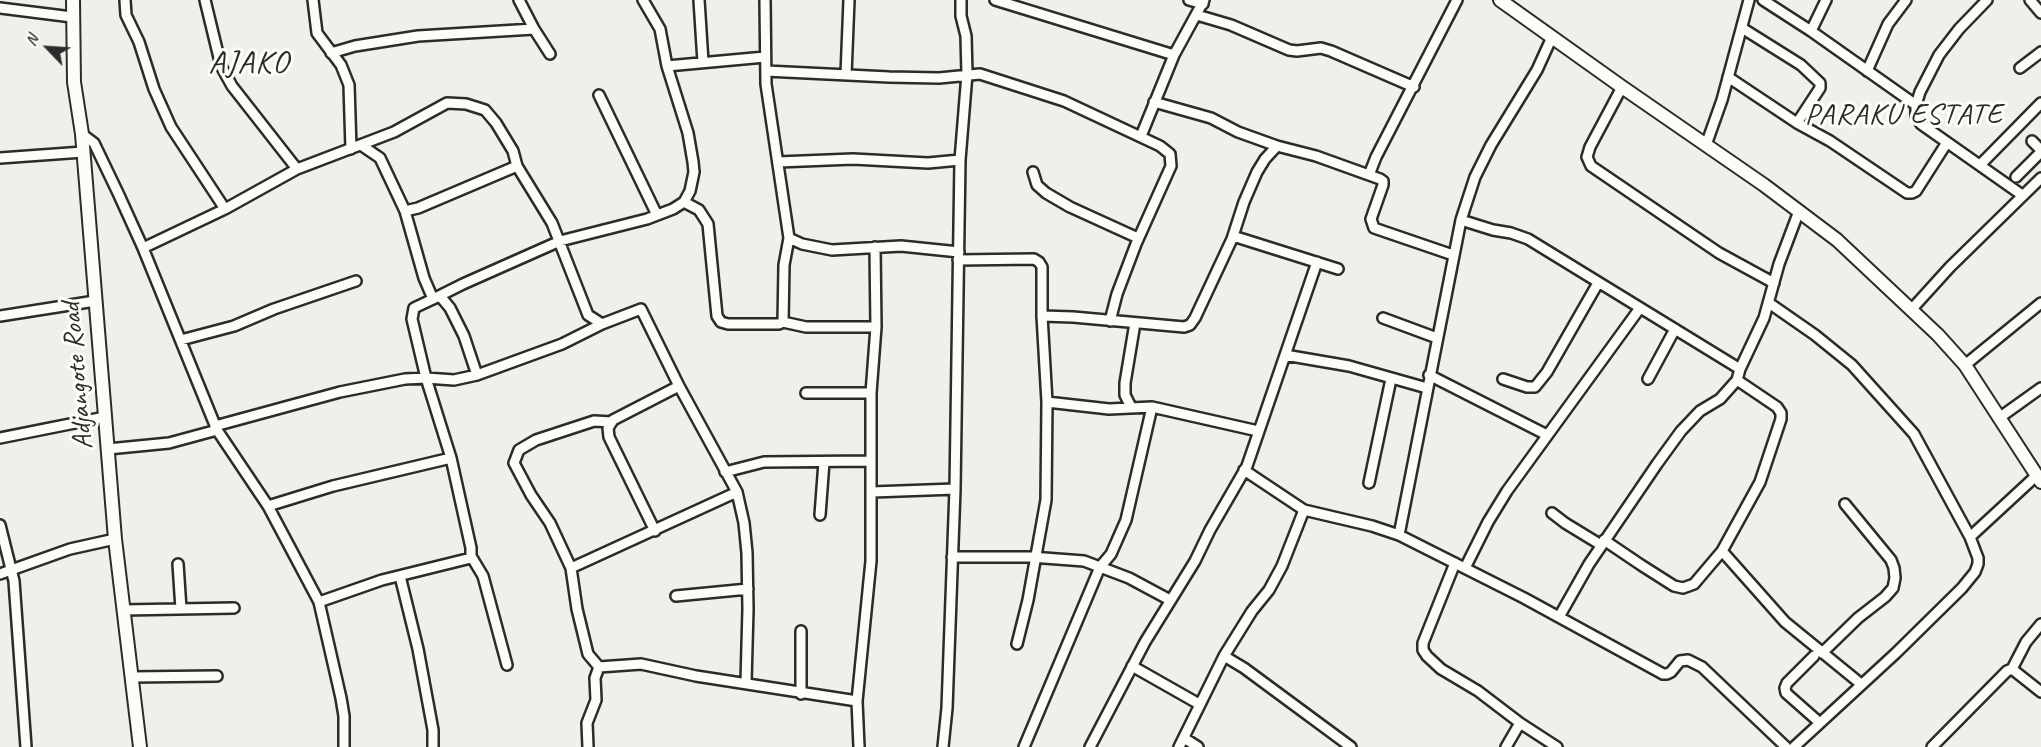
<!DOCTYPE html>
<style>
body{margin:0}
#map{position:relative;width:2041px;height:747px;overflow:hidden;background:#f0efeb;font-family:Caveat,sans-serif}
canvas{display:block}
.north{position:absolute;left:18px;top:18px;width:60px;height:60px;-webkit-text-stroke:4px #fdfcf7;paint-order:stroke;rotate:295deg;font-size:16px;font-weight:700;line-height:24px;text-align:center;color:#2b2b2b}
.north::after{content:'';display:block;margin:auto;width:21px;height:27px;background:#2b2b2b;clip-path:polygon(50% 0,100% 100%,50% 72%,0 100%)}
</style>
<div id="map">
<canvas width="2041" height="747"></canvas>
<div class="north">N</div>
</div>
<script>
const c = document.querySelector('canvas').getContext('2d');
c.lineJoin = 'round';
const toPath = rows => new Path2D(rows.map(r => 'M' + r).join(''));
function strokePath(path, color, width, dash) { c.strokeStyle = color; c.lineWidth = width; c.lineCap = dash ? 'butt' : 'round'; c.setLineDash(dash || []); c.stroke(path); }
function label(font, color, halo, rows, align = 'center') {
  c.font = font + ' Caveat,sans-serif'; c.lineWidth = 6; c.setLineDash([]); c.textBaseline = 'middle'; c.strokeStyle = halo; c.fillStyle = color; for (const [text, x, y, turn = 0] of rows) {
    c.save(); c.translate(x, y); c.rotate((+turn || 0) * Math.PI / 180); c.textAlign = isNaN(turn) ? turn : align; if (halo) c.strokeText(text, 0, 0); c.fillText(text, 0, 0); c.restore();
  }
}
const street = toPath([
 [125,0,126,15,139,42,154,89,171,127,225,209],
 [205,0,221,66,232,86,297,169],
 [313,0,317,33,341,65,349,85,351,149],
 [519,0,534,29,550,54],
 [699,0,703,62],
 [995,0,1174,55],
 [1189,0,1203,4],
 [1763,0,1811,31,1916,105],
 [1987,0,1959,29,1939,55,1920,92,1916,105,1916,116,1921,124,2022,195],
 [2030,0,2041,13],
 [0,8,72,17],
 [1197,15,1231,25,1289,50,1297,51,1321,48,1331,51,1414,87],
 [1742,28,1801,65,1820,83,1820,88,1797,123],
 [1811,31,1826,0],
 [331,53,355,46,418,36,534,29],
 [667,66,765,57],
 [2020,68,2041,52],
 [766,71,889,77,939,78,980,74,1064,101,1160,146,1170,154,1171,166,1136,244,1117,294,1110,321],
 [1867,71,1888,24,1906,0],
 [846,75,849,0],
 [1728,77,1797,123,1830,141,1907,193,1912,193,1916,191,1946,144],
 [1622,87,1590,147,1587,157,1591,166,1719,253,1774,283],
 [599,95,657,215],
 [1154,102,1211,118,1238,132,1277,146,1316,156,1380,179,1383,181,1383,185,1371,219,1374,228,1453,255],
 [82,134,94,143,118,193,143,248,217,430,268,506,319,602,341,698,344,716,344,747],
 [1141,136,1174,55,1204,0],
 [2032,141,2041,150],
 [361,145,380,158,405,211,424,278,433,299,463,284,560,241,647,219,673,209,684,202,690,191,694,172,693,162,688,133,667,66,660,29,643,0],
 [1706,145,1722,100,1749,0],
 [0,158,83,152],
 [778,162,853,159,928,163,960,160],
 [1980,165,2041,103],
 [1033,172,1037,185,1046,193,1070,207,1138,238],
 [1369,175,1376,157,1457,0],
 [2016,177,2041,152],
 [684,202,699,210,708,224,717,316,721,322,728,324,779,324,783,322,784,265,789,238,766,84,765,0],
 [405,211,418,208,517,166],
 [1461,220,1493,230,1511,233,1528,239,1740,369],
 [1233,236,1338,269],
 [789,238,802,244,832,250,901,246,959,252],
 [143,248,225,209,297,169,394,132,447,103,466,104,485,110,496,123,513,151,517,166,552,223,588,315,602,324],
 [958,260,1034,259,1039,262,1042,267,1042,316,1047,402,1046,500,1028,600,1017,644],
 [440,296,450,308,464,336,477,375],
 [1769,303,1815,335,1852,365,1914,434,1970,537],
 [1911,310,1950,267,2041,178],
 [0,316,95,301],
 [1042,316,1073,317,1184,327,1190,325,1195,318,1232,239,1244,202,1257,172,1265,159,1277,146],
 [1383,318,1437,338],
 [783,322,806,327,876,327],
 [181,340,234,326,274,309,356,281],
 [1285,355,1349,366,1427,388],
 [1965,365,2041,303],
 [1429,375,1547,435],
 [1503,379,1527,387,1535,387,1547,372,1598,283],
 [1648,379,1675,329],
 [806,393,871,393],
 [1047,402,1109,409,1152,407,1258,431],
 [1131,407,1125,395,1125,383,1135,323],
 [1999,418,2041,388],
 [215,426,340,392,405,379,426,378,454,380,477,375,562,344,602,324,641,309,679,386,737,492,744,523,747,553,748,609,746,682],
 [0,438,105,417],
 [108,449,169,443,217,430],
 [1244,470,1304,510,1372,526,1399,535,1524,598,1663,674,1667,674,1671,672,1680,661,1688,660,1702,667,1786,747],
 [725,472,764,462,871,461],
 [1369,483,1391,379],
 [872,492,955,489],
 [268,506,333,486,451,458],
 [1552,513,1565,523,1601,545],
 [820,515,824,462],
 [0,525,14,581,26,747],
 [655,531,609,437,608,428,613,420,679,386],
 [1399,535,1461,220,1475,177,1491,145,1537,70,1552,37],
 [1604,540,1641,565,1674,586,1683,588,1694,584,1722,551,1760,482,1781,419,1781,413,1777,407,1737,380],
 [1722,551,1785,622,1861,684],
 [471,556,483,576,507,665],
 [952,557,1031,557,1084,561,1129,578,1170,600],
 [1455,563,1423,643,1423,650,1427,656,1441,669,1478,691,1520,723,1557,747],
 [178,564,181,609],
 [571,568,737,492],
 [1465,568,1488,522,1507,491,1640,308],
 [0,574,70,549,115,539],
 [400,576,418,649,433,730,433,747],
 [676,596,748,589],
 [319,602,382,580,471,558,471,548,451,458,426,378,412,319,414,308,433,299],
 [123,610,234,608],
 [1559,617,1589,564,1657,464,1681,431,1700,411,1720,399,1737,380,1740,369,1764,318,1779,264,1799,211],
 [1822,653,1858,618,1885,597,1893,588,1895,578,1894,568,1891,560,1845,504],
 [1224,656,1244,668,1351,747],
 [1814,656,1787,683,1785,688,1786,693,1820,723],
 [1132,666,1199,704],
 [599,667,641,664,696,676,857,701],
 [2012,669,2041,692],
 [132,677,217,676],
 [801,694,801,631],
 [1184,738,1198,747],
 [588,747,587,723,596,700,595,678,599,667,588,654,577,609,571,568,550,523,531,495,514,463,519,450,536,440,594,421,612,422],
 [859,747,857,701,871,561,871,393,876,327,875,247],
 [943,747,947,708,955,489,960,160,967,74,966,36,961,16,961,0],
 [1024,747,1100,567,1111,554,1126,520,1152,407],
 [1090,747,1145,642,1195,561,1210,530,1247,466,1317,262],
 [1179,747,1224,656,1252,611,1269,590,1282,566,1304,510],
 [1506,747,1520,723],
 [1794,747,1896,653,1962,588,1975,572,1978,564,1978,558,1970,537,2036,476],
 [1932,747,2007,671,2012,669,2026,642,2041,624]
]);
const secondary = toPath([
 [73,0,74,82,82,134,115,539,140,747],
 [1500,0,1622,87,1764,185,1837,240,1938,335,1965,365,2041,482]
]);
strokePath(street, '#2b2b2b', 14);
strokePath(secondary, '#2b2b2b', 16);
strokePath(street, '#fdfcf7', 9);
strokePath(secondary, '#fdfcf7', 12);
label('28px', '#2b2b2b', '#fdfcf7', [
 ["Adjangote Road",78,376,-95]
]);
c.letterSpacing = '1.5px';
label('30px', '#2b2b2b', '#fdfcf7', [
 ["PARAKU ESTATE",1904,115]
]);
c.letterSpacing = '0px';
c.letterSpacing = '1.5px';
label('32px', '#2b2b2b', '#fdfcf7', [
 ["AJAKO",249,64]
]);
c.letterSpacing = '0px';
</script>
